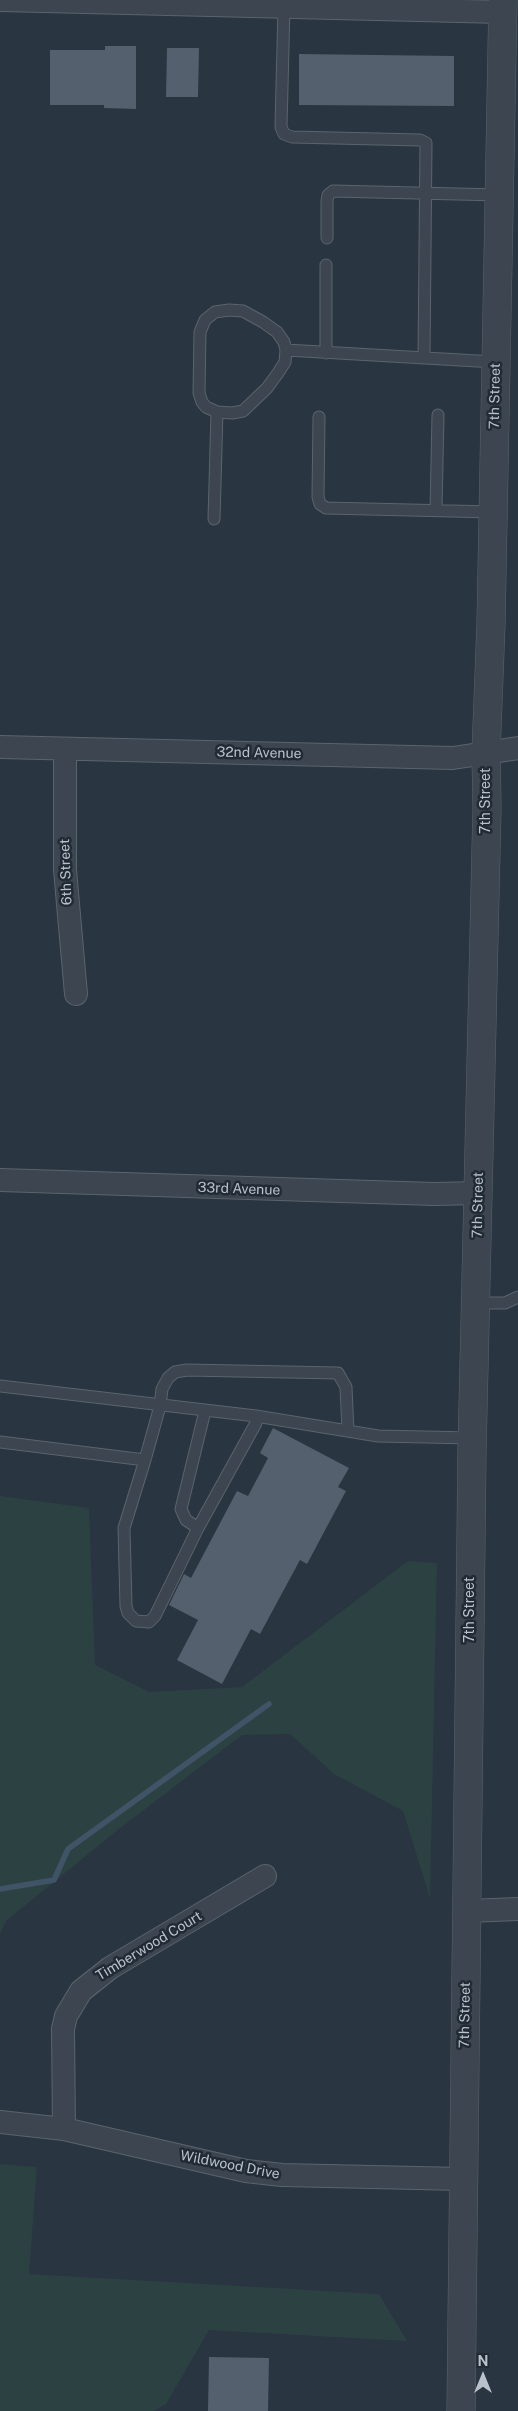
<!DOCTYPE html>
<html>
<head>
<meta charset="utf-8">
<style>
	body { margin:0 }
	#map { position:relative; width:518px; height:2411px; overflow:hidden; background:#293540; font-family:"Public Sans",sans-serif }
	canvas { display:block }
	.north { position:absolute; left:458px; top:2351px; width:50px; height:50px; -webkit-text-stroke:4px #212b35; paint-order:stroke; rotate:0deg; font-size:14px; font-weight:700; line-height:20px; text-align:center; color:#b9c1ca }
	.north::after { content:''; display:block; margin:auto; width:18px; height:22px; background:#b9c1ca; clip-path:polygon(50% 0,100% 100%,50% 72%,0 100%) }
</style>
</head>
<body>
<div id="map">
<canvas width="518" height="2411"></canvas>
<div class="north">N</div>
</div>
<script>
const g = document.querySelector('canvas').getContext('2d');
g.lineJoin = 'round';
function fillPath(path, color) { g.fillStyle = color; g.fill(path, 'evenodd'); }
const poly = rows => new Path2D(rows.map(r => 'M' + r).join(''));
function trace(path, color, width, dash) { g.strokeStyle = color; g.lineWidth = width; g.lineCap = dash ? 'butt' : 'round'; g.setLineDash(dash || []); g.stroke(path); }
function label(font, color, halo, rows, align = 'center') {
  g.font = font + ' "Public Sans",sans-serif'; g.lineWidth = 5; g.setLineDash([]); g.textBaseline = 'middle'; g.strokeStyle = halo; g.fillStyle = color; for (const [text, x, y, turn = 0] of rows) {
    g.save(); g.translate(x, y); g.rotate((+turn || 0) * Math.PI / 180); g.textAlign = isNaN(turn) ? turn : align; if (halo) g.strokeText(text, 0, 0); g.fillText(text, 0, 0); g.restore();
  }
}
const green = poly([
	[0,1496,89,1508,95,1665,149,1692,242,1687,408,1561,437,1563,430,1898,403,1811,334,1774,290,1734,242,1735,119,1829,6,1921,0,1934],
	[0,2164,37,2167,29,2274,379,2294,407,2341,209,2330,166,2404,154,2411,0,2411]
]);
const stream = poly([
	[0,1889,54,1880,68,1849,269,1704]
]);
const building = poly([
	[105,46,136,46,136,109,104,108,104,105,50,105,50,50,105,50],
	[167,48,199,48,198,97,166,97],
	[299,54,454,56,454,106,299,105],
	[273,1428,349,1468,338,1487,346,1491,307,1564,300,1560,260,1634,251,1629,222,1684,177,1660,198,1620,169,1605,184,1574,191,1578,237,1491,248,1496,268,1458,260,1453],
	[209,2357,269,2358,268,2411,208,2411]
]);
const service = poly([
	[284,7,281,127,284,134,292,137,420,140,426,143,424,358],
	[327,238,327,201,328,195,333,191,499,195],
	[286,350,285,362,278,373,267,388,243,411,232,413,217,412,206,407,202,402,199,393,200,332,205,320,215,312,229,310,243,311,263,322,277,332,284,342,286,350,495,362],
	[326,353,326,265],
	[319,417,318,497,320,504,326,508,493,512],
	[436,510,438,415],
	[214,519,217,412],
	[476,1303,505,1303,518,1297],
	[0,1386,256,1416,378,1436,472,1438],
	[256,1416,256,1423,198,1528,155,1616,149,1622,136,1621,128,1613,126,1606,124,1528,145,1460,160,1406,162,1389,168,1378,175,1372,187,1370,338,1373,346,1387,348,1431],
	[0,1442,145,1460],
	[198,1528,186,1520,181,1509,205,1411]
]);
const minor = poly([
	[2,0,502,12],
	[0,747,453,758,518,748],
	[65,749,65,870,76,994],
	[0,1180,434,1194,478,1193],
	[467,1911,518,1909],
	[0,2122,64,2129,246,2171,282,2175,462,2179],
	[64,2129,63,2029,66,2016,81,1991,110,1968,265,1876]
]);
const tertiary = poly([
	[461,2411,472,1451,487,808,486,753,491,624,503,0]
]);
const streetNames = [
	["7th Street",495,396,-89],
	["32nd Avenue",259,753,1],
	["7th Street",486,801,-90],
	["6th Street",66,872,-92],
	["33rd Avenue",239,1189,2],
	["7th Street",478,1205,-89],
	["7th Street",470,1610,-90],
	["Timberwood Court",149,1946,-31],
	["7th Street",465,2015,-89],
	["Wildwood Drive",230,2165,11]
];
fillPath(green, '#2c4242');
trace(stream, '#405467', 5.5);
fillPath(building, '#54606d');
trace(service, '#5a646d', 13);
trace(minor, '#5a646d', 24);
trace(tertiary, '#5a646d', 29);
trace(service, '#3d4650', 11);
trace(minor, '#3d4650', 22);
trace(tertiary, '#3d4650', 28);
label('14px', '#b9c1ca', '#212b35', streetNames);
</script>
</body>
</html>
